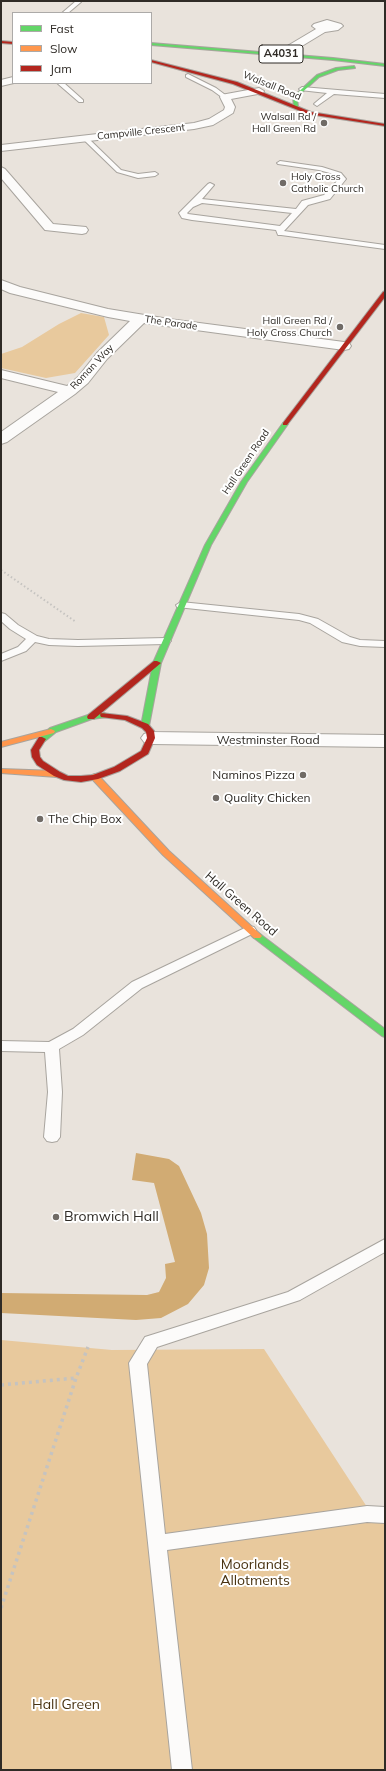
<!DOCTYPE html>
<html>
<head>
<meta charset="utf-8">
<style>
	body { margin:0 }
	#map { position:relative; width:386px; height:1771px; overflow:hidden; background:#e9e3dc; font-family:Mulish,sans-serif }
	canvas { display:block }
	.frame { position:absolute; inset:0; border:2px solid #2f2b26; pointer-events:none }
	.legend { position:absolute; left:12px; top:12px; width:140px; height:72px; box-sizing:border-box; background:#fff; border:1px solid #acaaa8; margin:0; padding:5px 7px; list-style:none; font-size:12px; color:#2f2b26 }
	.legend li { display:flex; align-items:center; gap:8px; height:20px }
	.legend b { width:20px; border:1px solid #acaaa8 }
</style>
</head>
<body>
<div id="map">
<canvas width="386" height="1771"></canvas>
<div class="frame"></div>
<ul class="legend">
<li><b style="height:5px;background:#63d668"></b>Fast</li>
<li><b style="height:5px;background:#ff974d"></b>Slow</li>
<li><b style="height:5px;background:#b3261e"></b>Jam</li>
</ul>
</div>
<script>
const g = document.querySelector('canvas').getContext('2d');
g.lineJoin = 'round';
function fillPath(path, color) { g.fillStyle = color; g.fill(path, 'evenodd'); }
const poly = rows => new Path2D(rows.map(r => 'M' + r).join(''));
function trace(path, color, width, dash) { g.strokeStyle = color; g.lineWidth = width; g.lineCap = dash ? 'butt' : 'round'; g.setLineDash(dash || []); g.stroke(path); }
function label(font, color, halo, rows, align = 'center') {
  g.font = font + ' Mulish,sans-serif'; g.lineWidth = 4; g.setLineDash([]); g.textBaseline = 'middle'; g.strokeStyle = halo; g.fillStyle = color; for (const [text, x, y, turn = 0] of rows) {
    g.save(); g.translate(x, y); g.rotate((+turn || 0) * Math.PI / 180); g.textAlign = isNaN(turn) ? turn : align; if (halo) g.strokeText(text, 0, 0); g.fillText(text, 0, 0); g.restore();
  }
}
const green = poly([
	[81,313,104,317,109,335,75,373,46,378,1,368,1,354,22,347,59,324],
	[1,1340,112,1350,264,1349,367,1507,385,1507,385,1770,1,1770]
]);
const water = poly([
	[136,1153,169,1159,179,1166,201,1213,207,1234,209,1268,204,1285,188,1304,161,1318,136,1320,1,1313,1,1293,147,1295,159,1292,166,1278,165,1264,175,1262,154,1183,132,1180]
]);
const pathFar1 = poly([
	[1,570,76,622]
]);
const path = poly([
	[1,1385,76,1378],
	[1,1608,76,1378,88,1347]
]);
const lane = poly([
	[76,1,81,2,68,13,62,13,76,1],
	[188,74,216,88,228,97,223,98,212,90,186,77,186,75,188,74],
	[57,83,64,83,83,100,83,102,79,102,57,83],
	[302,87,385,94,385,98,334,94,317,106,314,104,315,103,327,93,300,90,299,89,302,87],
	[84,138,88,138,121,170,138,174,155,172,158,174,155,176,138,178,117,172,84,140,84,138],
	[280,161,322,167,341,173,346,179,330,199,308,205,284,231,385,245,385,249,281,235,278,235,276,230,192,220,182,218,179,213,208,184,210,183,214,185,202,199,296,209,302,201,324,195,339,179,337,175,319,170,278,164,277,163,280,161],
	[202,203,292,213,280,226,188,214,187,213,193,207,202,203],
	[181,602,299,614,318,619,350,637,360,640,385,641,385,647,360,646,342,642,310,623,299,620,177,607,176,605,181,602],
	[1,613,5,614,18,625,37,636,49,639,78,640,166,638,171,641,166,644,78,646,49,645,35,642,26,651,1,661,1,654,18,647,26,639,10,629,1,621,1,613],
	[249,926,254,927,256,930,254,933,142,988,83,1035,59,1049,62,1092,60,1137,57,1141,52,1142,47,1141,44,1137,48,1092,45,1052,1,1051,1,1041,49,1042,73,1029,132,982,249,926],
	[385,1239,385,1252,300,1300,157,1347,147,1364,165,1534,367,1506,385,1507,385,1523,367,1522,167,1550,192,1770,172,1770,129,1363,145,1337,288,1292,385,1239]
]);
const street = poly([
	[327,20,341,24,343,26,338,30,325,32,292,52,289,57,281,57,280,55,284,48,316,29,312,26,314,24,327,20],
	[13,77,14,83,1,86,1,80,13,77],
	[259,88,264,91,263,93,231,99,235,107,233,113,213,125,194,129,1,151,1,145,194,123,209,119,224,110,225,107,220,97,221,95,259,88],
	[1,167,5,169,53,224,86,227,88,230,86,233,82,234,45,230,1,178,1,167],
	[1,280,20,287,108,309,169,319,344,342,349,343,351,346,349,349,344,350,144,323,107,359,88,383,75,394,7,442,1,444,1,432,58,392,1,378,1,370,67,386,78,377,97,353,130,321,108,317,10,293,1,289,1,280],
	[151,732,385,735,385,747,151,744,144,742,141,738,144,734,151,732]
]);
const fast = poly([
	[151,43,333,58,385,64,385,66,333,60,151,45,151,43],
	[354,66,355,68,338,70,319,77,297,97,298,107,294,108,293,97,317,75,336,68,354,66],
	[283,423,288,424,247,482,211,545,161,663,149,726,145,728,142,728,141,726,153,663,205,545,241,482,283,423],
	[104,713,108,715,107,717,92,719,56,732,45,741,39,741,38,739,50,728,88,715,104,713],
	[257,933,260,934,385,1029,385,1037,382,1036,254,938,252,936,257,933]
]);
const slow = poly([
	[51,729,55,731,54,733,1,747,1,742,51,729],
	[1,769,57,771,61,774,57,777,1,773,1,769],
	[95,774,98,775,169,851,260,934,262,936,260,938,254,938,163,855,92,779,91,777,92,775,95,774]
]);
const jam = poly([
	[1,41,13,42,13,44,1,43,1,41],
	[151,60,237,82,311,112,385,124,385,126,308,114,233,84,151,62,151,60],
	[385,291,385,297,287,425,283,425,283,423,383,292,385,291],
	[154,661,157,661,161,663,94,719,88,719,87,717,88,715,154,661],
	[101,713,127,716,148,724,154,731,155,738,148,754,120,771,98,779,81,782,64,780,54,776,37,765,32,757,31,750,39,737,42,737,46,739,39,750,40,757,43,761,60,772,68,776,81,776,93,775,114,767,141,751,147,738,146,732,142,728,125,720,101,717,100,715,101,713]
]);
const markers = [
	[324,123,4,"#706b66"],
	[283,183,4,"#706b66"],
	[340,327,4,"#706b66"],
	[303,775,4,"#706b66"],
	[216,798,4,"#706b66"],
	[40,819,4,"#706b66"],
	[56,1217,4,"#706b66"]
];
const farStreetnames = [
	["Walsall Road",272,86,22],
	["Campville Crescent",141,132,-6],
	["The Parade",171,323,8],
	["Roman Way",92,367,-47],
	["Hall Green Road",246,462,-56]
];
const farPoinames = [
	["Walsall Rd /",316,117],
	["Hall Green Rd",316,129],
	["Holy Cross",291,177,"left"],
	["Catholic Church",291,189,"left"],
	["Hall Green Rd /",332,321],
	["Holy Cross Church",332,333]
];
const shields = [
	[281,54,44]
];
const shieldNames = [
	["A4031",281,54]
];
const streetNames = [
	["Westminster Road",268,740],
	["Hall Green Road",241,904,41]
];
const poiNames = [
	["Naminos Pizza",295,775,"right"],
	["Quality Chicken",224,798],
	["The Chip Box",48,819]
];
const nearPoinames = [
	["Bromwich Hall",64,1217]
];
const nearParknames = [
	["Moorlands",255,1565],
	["Allotments",255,1581],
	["Hall Green",66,1705]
];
fillPath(green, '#e8c99d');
fillPath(water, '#d1ab73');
trace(lane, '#a8a49e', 2);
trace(street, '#a8a49e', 2);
trace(fast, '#a8a49e', 2);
trace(slow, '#a8a49e', 2);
trace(jam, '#a8a49e', 2);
trace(pathFar1, '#c5c3c0', 2, [1.5, 2.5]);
trace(path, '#c5c3c0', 3.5, [3, 4]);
fillPath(lane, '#fcfbfa');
fillPath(street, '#fcfbfa');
fillPath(fast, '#63d668');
fillPath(slow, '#ff974d');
fillPath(jam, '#b3261e');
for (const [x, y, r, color] of markers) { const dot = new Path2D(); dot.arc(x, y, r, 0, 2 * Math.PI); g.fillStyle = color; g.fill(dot); trace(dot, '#fff', 1.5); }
label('10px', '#2f2b26', '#fff', farStreetnames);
label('10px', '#2f2b26', '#fff', farPoinames, 'right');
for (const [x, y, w] of shields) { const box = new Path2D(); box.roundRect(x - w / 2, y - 9, w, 18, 3); g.fillStyle = '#fff'; g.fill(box); trace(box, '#2f2b26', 1); }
label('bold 11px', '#2f2b26', null, shieldNames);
label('12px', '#2f2b26', '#fff', streetNames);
label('12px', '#2f2b26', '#fff', poiNames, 'left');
label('14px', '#2f2b26', '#fff', nearPoinames, 'left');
label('14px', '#493312', '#fff', nearParknames);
</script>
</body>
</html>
